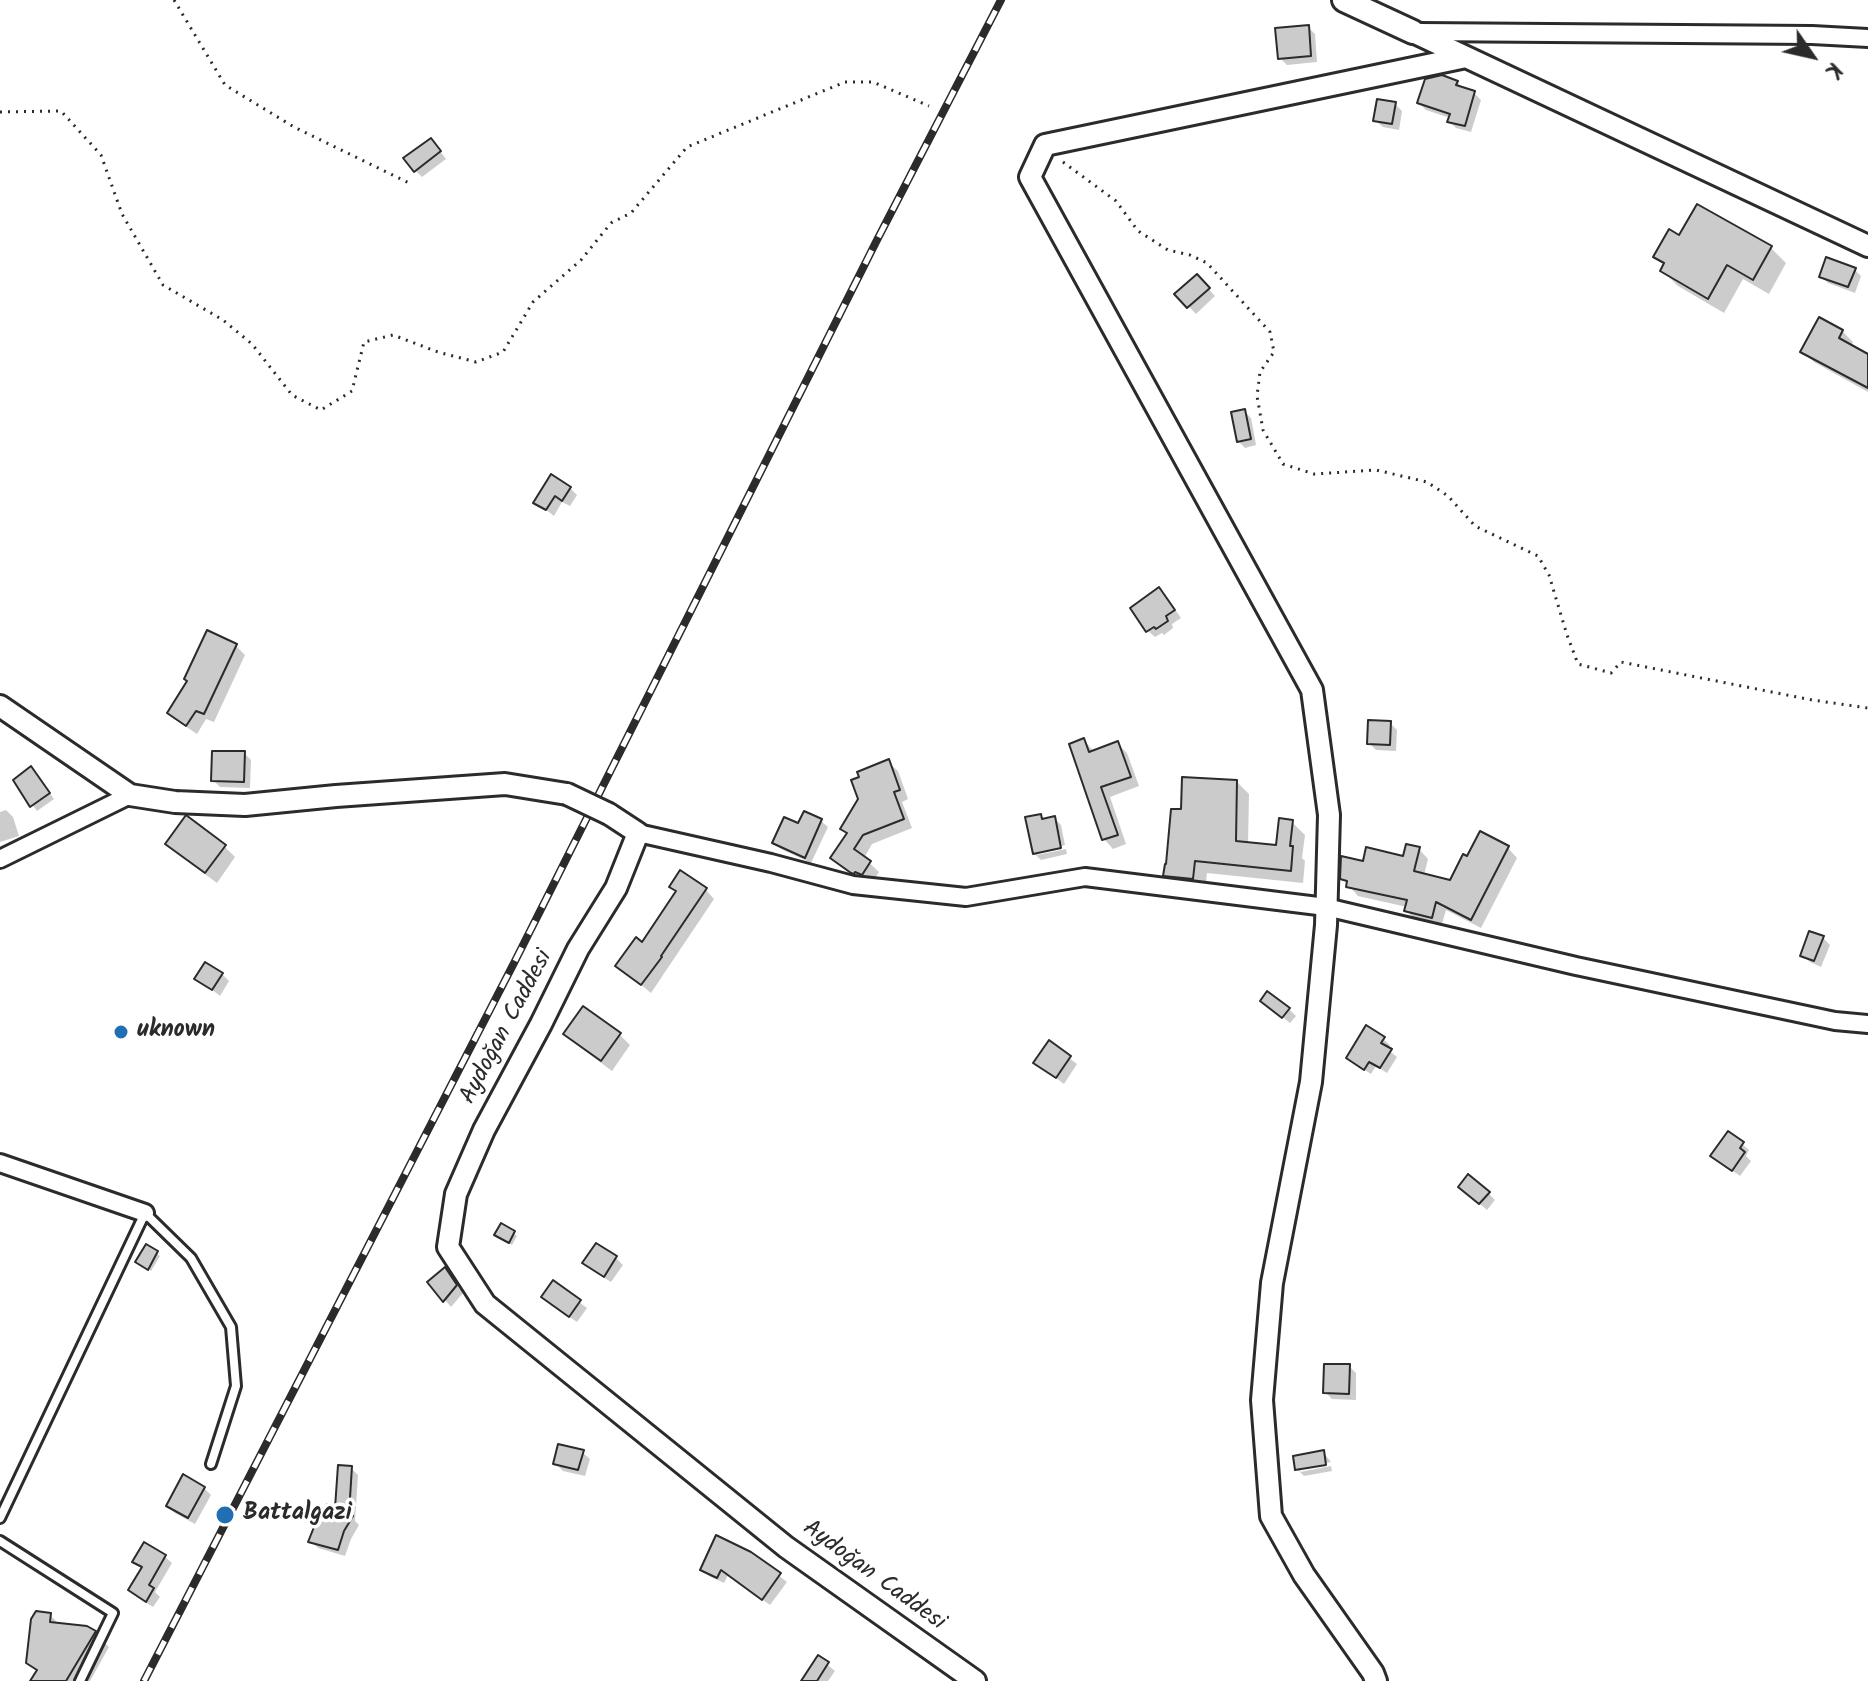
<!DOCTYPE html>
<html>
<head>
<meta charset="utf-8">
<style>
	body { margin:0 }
	#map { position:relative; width:1868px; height:1681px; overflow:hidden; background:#fff; font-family:Kalam,sans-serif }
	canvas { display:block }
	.north { position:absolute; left:1772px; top:16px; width:80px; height:80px; -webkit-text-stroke:6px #fff; paint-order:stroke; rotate:124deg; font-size:22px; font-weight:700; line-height:32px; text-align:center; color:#2b2b2b }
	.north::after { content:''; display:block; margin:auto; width:28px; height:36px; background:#2b2b2b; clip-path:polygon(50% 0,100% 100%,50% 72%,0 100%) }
</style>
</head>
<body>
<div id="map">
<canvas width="1868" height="1681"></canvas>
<div class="north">K</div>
</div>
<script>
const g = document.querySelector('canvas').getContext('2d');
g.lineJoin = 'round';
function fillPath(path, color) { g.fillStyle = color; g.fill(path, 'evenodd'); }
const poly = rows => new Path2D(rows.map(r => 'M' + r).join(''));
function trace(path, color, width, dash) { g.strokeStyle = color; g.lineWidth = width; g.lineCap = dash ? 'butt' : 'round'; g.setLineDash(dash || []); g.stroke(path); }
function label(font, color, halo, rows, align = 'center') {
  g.font = font + ' Kalam,sans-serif'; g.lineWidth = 7; g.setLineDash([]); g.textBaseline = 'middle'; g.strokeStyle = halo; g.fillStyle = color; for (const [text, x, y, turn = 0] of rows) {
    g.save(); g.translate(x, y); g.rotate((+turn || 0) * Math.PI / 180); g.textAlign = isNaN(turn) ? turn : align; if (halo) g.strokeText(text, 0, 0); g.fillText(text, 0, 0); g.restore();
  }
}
const shadow = poly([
	[1308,27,1315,34,1317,62,1287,65,1280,58],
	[1457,82,1464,90,1474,93,1481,100,1471,132,1456,128,1449,121,1450,118,1426,110,1419,103],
	[1395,104,1402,111,1399,130,1383,127,1375,120],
	[437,147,446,159,422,177,415,170],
	[1698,206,1771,248,1786,263,1769,294,1743,279,1724,313,1678,286,1663,271,1665,266,1656,257,1680,238],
	[1854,269,1861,276,1855,293,1828,283,1821,276],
	[1197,276,1215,296,1196,314,1177,294],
	[1842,331,1853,342,1851,347,1868,356,1868,392,1814,362,1803,351],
	[1244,411,1251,418,1256,445,1245,448,1238,441],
	[570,488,577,495,570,506,562,502,554,516,536,502],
	[1166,597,1181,618,1172,624,1173,628,1164,635,1162,633,1155,637,1148,631],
	[236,646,245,655,214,722,206,719,197,734,179,722,169,713],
	[1390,723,1397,730,1396,751,1376,750,1369,743],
	[1084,740,1094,752,1118,744,1127,753,1139,786,1110,797,1126,844,1113,849,1104,839],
	[244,753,251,760,250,788,220,787,213,780],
	[888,762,898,771,908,799,902,802,912,828,872,844,864,858,879,872,872,883,863,882,842,867,832,858,848,835,842,829],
	[36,774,54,799,37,811,15,781],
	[1237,782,1249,794,1248,844,1277,847,1292,822,1305,835,1302,858,1305,861,1303,883,1207,873,1205,891,1178,888,1166,875,1183,812],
	[6,810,13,817,19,836,0,842,0,812],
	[805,814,821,821,828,827,811,863,781,849,775,843,799,826],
	[1040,816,1044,821,1054,818,1061,825,1065,845,1037,851,1037,855,1066,849,1067,854,1041,860,1034,853],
	[168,844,224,846,235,857,217,883,179,855],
	[1508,848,1517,858,1481,928,1446,910,1441,927,1416,920,1406,911,1407,907,1358,896,1342,878,1365,864,1405,858,1419,849,1428,859,1424,875,1451,882],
	[705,889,714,899,651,993,618,966],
	[1823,938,1830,945,1821,967,1810,962,1803,955],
	[206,964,222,974,229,981,220,996,197,978],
	[1262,1001,1289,1009,1296,1016,1290,1023],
	[566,1034,619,1034,630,1045,612,1071,577,1045],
	[1383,1039,1390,1045,1387,1049,1397,1057,1387,1073,1376,1066,1371,1074,1355,1064],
	[1049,1043,1077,1064,1064,1084,1035,1062],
	[1742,1144,1749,1150,1746,1156,1751,1161,1740,1176,1720,1162],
	[1488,1193,1495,1200,1487,1210,1468,1194],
	[502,1226,517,1236,512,1245,497,1235],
	[146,1246,160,1256,151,1271,140,1264],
	[616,1258,623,1265,611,1282,592,1270,585,1263],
	[445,1269,463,1293,451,1307,430,1282],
	[553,1283,587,1308,577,1322,550,1304],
	[1349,1366,1356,1373,1356,1400,1332,1399,1325,1392],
	[582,1452,590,1459,585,1476,563,1471,556,1464],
	[1323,1452,1331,1462,1300,1468,1300,1472,1331,1466,1332,1471,1304,1476,1297,1469,1295,1457],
	[351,1468,358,1475,355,1521,359,1525,351,1539,345,1556,318,1548,311,1541,337,1511],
	[204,1488,211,1495,195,1524,175,1513,168,1506],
	[750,1553,787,1582,770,1605,728,1575,724,1583,709,1576,702,1569],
	[165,1557,172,1563,155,1592,160,1597,153,1607,137,1597,130,1590,143,1569,135,1561],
	[50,1615,60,1625,94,1632,109,1647,90,1681,33,1681,38,1672,28,1663],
	[818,1657,835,1671,828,1681,806,1681]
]);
const building = poly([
	[1309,25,1311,56,1278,59,1275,28,1309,25],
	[1442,75,1458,81,1456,85,1475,91,1465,126,1447,122,1450,114,1417,103,1425,79,1442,75],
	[1377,99,1396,102,1392,124,1373,121,1377,99],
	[431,138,441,151,414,172,403,158,431,138],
	[1697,204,1772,246,1753,280,1727,265,1708,299,1660,271,1664,263,1653,257,1669,229,1679,235,1697,204],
	[1826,257,1856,268,1848,287,1819,277,1826,257],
	[1197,274,1210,288,1187,308,1174,294,1197,274],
	[1819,317,1843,330,1839,338,1868,354,1868,388,1800,352,1819,317],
	[1245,409,1251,439,1237,442,1231,412,1245,409],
	[551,474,571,487,562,501,555,496,546,510,533,503,551,474],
	[1159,587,1175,610,1166,616,1168,621,1156,629,1154,627,1146,632,1130,608,1159,587],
	[207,630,237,644,204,714,196,711,186,726,167,713,187,681,184,679,207,630],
	[1368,720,1391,721,1390,745,1367,744,1368,720],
	[1084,738,1089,752,1118,741,1131,777,1101,787,1118,835,1102,840,1069,744,1084,738],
	[212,751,245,751,244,782,211,781,212,751],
	[889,759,900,790,894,792,904,819,863,835,854,849,871,861,862,875,855,872,854,874,851,873,830,858,847,833,840,829,858,799,851,780,859,777,857,772,889,759],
	[31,766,50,793,30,807,13,780,31,766],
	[1182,777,1237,780,1236,841,1276,845,1279,818,1293,820,1290,846,1293,846,1291,871,1195,861,1193,879,1163,876,1165,864,1166,864,1171,809,1181,809,1182,777],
	[804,811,822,819,805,858,772,843,784,817,798,823,804,811],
	[1041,814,1042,819,1055,816,1061,848,1033,854,1025,817,1041,814],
	[186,815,226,845,205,873,165,844,186,815],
	[1480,831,1509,846,1471,920,1436,902,1432,918,1404,911,1407,900,1346,887,1347,881,1340,879,1341,856,1363,861,1366,847,1403,856,1406,844,1420,847,1414,871,1450,880,1463,854,1467,856,1480,831],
	[680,870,707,888,661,956,662,957,641,985,615,966,636,937,642,942,676,891,669,887,680,870],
	[1809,931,1824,936,1814,961,1800,956,1809,931],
	[205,962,223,973,212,990,194,979,205,962],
	[1267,991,1290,1008,1282,1018,1260,1001,1267,991],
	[583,1006,621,1033,601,1061,563,1034,583,1006],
	[1366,1025,1385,1037,1381,1043,1392,1049,1380,1068,1369,1062,1364,1070,1346,1058,1366,1025],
	[1049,1040,1071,1056,1056,1078,1033,1063,1049,1040],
	[1728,1131,1744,1142,1740,1148,1745,1152,1732,1171,1710,1156,1728,1131],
	[1468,1174,1490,1192,1479,1204,1458,1187,1468,1174],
	[501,1223,515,1231,509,1243,494,1235,501,1223],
	[596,1243,617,1256,604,1277,582,1263,596,1243],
	[146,1244,158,1251,148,1270,135,1262,146,1244],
	[445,1267,457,1285,443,1302,427,1282,445,1267],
	[553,1280,581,1300,569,1317,541,1297,553,1280],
	[1324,1364,1350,1364,1349,1394,1323,1393,1324,1364],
	[558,1444,584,1450,578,1470,553,1464,558,1444],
	[1324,1450,1326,1465,1295,1470,1293,1456,1324,1450],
	[338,1465,352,1466,349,1514,353,1516,344,1531,338,1550,308,1542,316,1522,327,1504,335,1508,338,1465],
	[183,1474,205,1487,188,1518,166,1506,183,1474],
	[716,1535,751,1552,781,1573,762,1600,721,1570,717,1578,700,1570,716,1535],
	[144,1542,166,1555,149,1585,154,1588,146,1602,128,1590,142,1567,132,1562,144,1542],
	[36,1611,51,1613,50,1622,87,1626,96,1631,66,1681,30,1681,37,1670,26,1663,31,1619,36,1611],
	[818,1655,829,1662,817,1681,801,1681,818,1655]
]);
const path = poly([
	[174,0,225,85,294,127,409,183],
	[0,112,61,111,101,155,122,214,163,285,223,320,252,344,292,395,321,410,352,391,364,342,393,335,438,352,476,362,503,352,533,302,581,260,611,223,631,213,687,147,845,82,873,82,929,106],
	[1063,162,1116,201,1138,231,1168,250,1190,255,1207,263,1270,332,1274,352,1260,372,1257,396,1263,430,1283,464,1314,474,1376,470,1427,482,1448,496,1475,526,1538,556,1549,575,1567,635,1578,664,1611,673,1621,662,1812,700,1868,708]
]);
const service = poly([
	[0,1518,145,1213,191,1258,231,1327,236,1386,211,1464],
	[0,1541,113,1613,80,1681]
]);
const minor = poly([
	[1419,32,1812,35,1868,38],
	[638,833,771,863,853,885,966,897,1085,877,1326,907,1576,966,1835,1021,1868,1024],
	[0,859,130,795],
	[0,1163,145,1213]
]);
const tertiary = poly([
	[1413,32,1868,246],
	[0,706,130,795,175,802,245,805,336,796,505,784,567,794],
	[609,814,638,833,616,888,578,949,541,1024,484,1130,456,1194,448,1247,485,1304,786,1547,975,1681],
	[1376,1681,1373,1673,1304,1575,1271,1516,1262,1400,1272,1283,1311,1082,1326,925,1329,815,1312,690,1030,177,1045,145,1466,57]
]);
const secondary = poly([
	[1344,0,1413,32]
]);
const rail = poly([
	[144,1681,514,963,877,240,1001,0]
]);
const tertiaryBridge = poly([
	[567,794,609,814]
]);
const markers = [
	[121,1032,8,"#1f6fb2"],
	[225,1515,10,"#1f6fb2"]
];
const streetNames = [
	["Aydoğan Caddesi",508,1028,-62],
	["Aydoğan Caddesi",873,1577,36]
];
const poiNames = [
	["uknown",137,1032],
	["Battalgazi",243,1515]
];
fillPath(shadow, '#0003');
fillPath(building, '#cbcbcb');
trace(building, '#2b2b2b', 2);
trace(service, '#2b2b2b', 14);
trace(minor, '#2b2b2b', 22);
trace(tertiary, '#2b2b2b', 26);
trace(secondary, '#2b2b2b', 28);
trace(path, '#2b2b2b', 3, [2, 6]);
trace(service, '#fff', 8);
trace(minor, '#fff', 16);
trace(tertiary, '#fff', 20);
trace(secondary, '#fff', 22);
trace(rail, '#2b2b2b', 8);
trace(rail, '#fff', 5, [15]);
trace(tertiaryBridge, '#2b2b2b', 26, []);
trace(tertiaryBridge, '#fff', 20);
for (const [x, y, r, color] of markers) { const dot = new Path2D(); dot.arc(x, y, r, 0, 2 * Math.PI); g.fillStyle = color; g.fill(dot); trace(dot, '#fff', 3); }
label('24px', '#2b2b2b', '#fff', streetNames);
label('bold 24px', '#2b2b2b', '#fff', poiNames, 'left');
</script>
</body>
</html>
